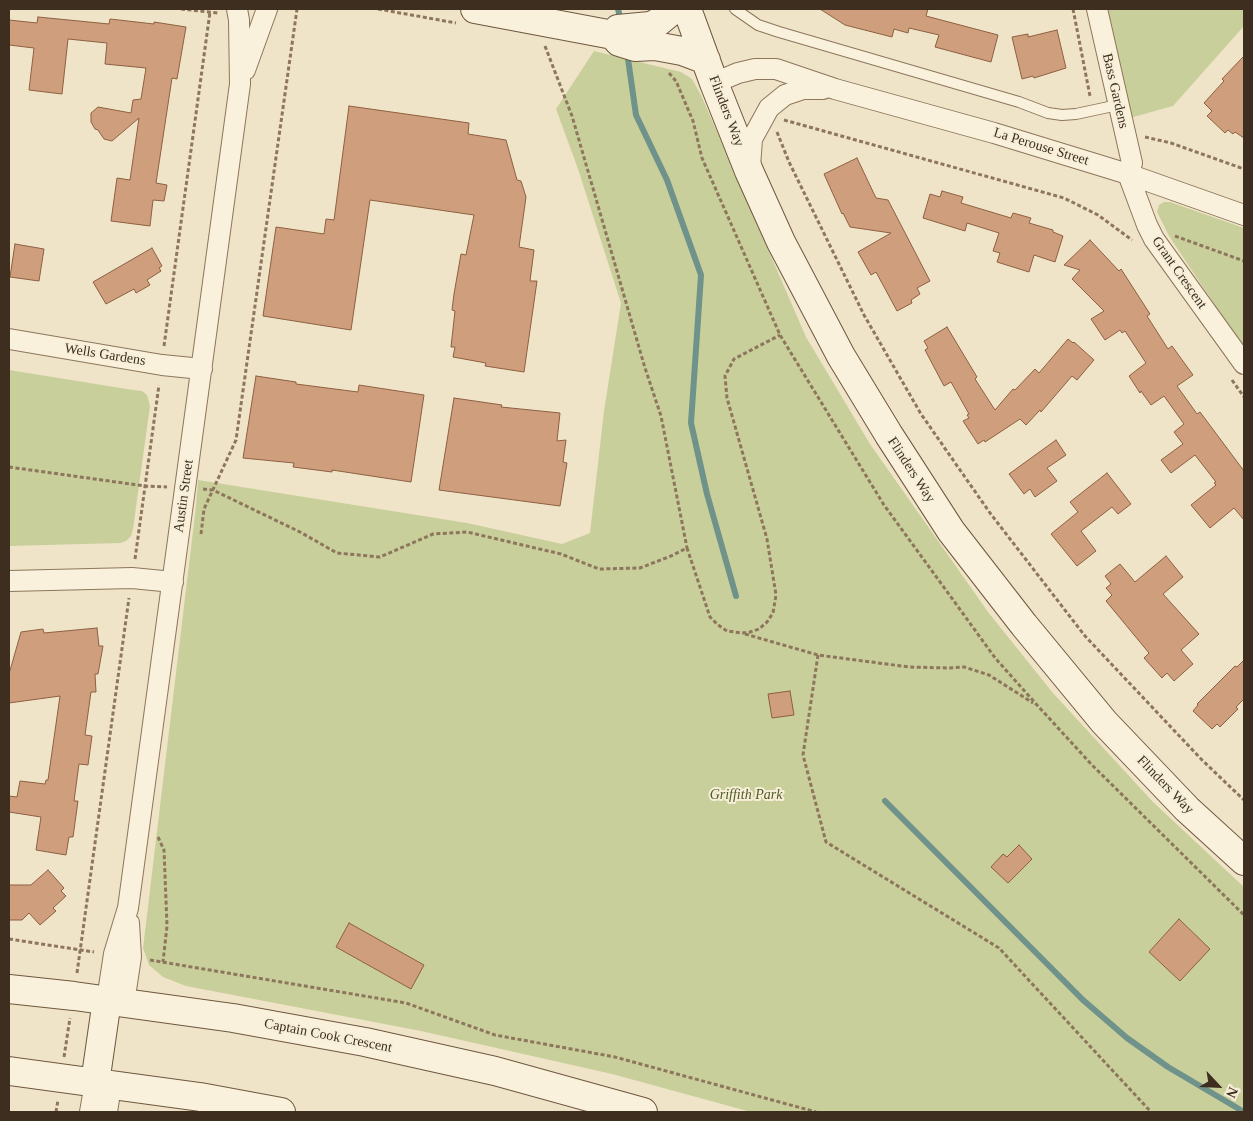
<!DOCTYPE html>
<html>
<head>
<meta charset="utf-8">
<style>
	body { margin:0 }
	#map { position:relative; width:1253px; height:1121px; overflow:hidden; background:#f0e4c8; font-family:Georgia,serif }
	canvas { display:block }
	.frame { position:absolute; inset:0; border:10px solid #3d2e20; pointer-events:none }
	.north { position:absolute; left:1193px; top:1061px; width:50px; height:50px; -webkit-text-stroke:4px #f7eed8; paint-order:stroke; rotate:115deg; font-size:14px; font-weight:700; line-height:20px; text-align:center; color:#3d2e20 }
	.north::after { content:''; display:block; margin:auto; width:18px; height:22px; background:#3d2e20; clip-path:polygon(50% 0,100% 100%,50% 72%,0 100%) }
</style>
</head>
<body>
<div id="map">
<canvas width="1253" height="1121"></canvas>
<div class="frame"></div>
<div class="north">N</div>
</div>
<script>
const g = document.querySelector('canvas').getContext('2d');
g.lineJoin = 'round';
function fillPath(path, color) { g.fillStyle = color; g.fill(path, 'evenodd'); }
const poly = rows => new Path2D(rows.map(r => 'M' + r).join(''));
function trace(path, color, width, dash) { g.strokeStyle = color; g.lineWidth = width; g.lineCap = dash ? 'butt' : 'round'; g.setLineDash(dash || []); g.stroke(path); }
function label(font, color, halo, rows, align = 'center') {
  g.font = font + ' Georgia,serif'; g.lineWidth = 4; g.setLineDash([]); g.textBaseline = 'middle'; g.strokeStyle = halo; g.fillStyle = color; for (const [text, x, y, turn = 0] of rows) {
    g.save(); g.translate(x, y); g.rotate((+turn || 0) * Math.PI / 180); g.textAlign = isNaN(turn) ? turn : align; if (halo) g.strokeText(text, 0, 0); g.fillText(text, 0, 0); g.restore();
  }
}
const green = poly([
	[1105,9,1244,9,1244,26,1173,106,1130,118],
	[594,51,681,72,692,79,701,95,806,337,870,444,988,612,1053,693,1153,802,1244,887,1244,1112,751,1112,612,1074,421,1031,186,986,163,977,149,965,143,948,196,506,198,480,467,523,562,544,590,533,604,411,621,303,578,169,556,109],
	[1164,202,1170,202,1244,228,1244,349,1169,236,1157,212,1159,205],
	[9,370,133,390,142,391,147,395,150,406,133,529,131,536,126,541,121,543,9,546]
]);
const stream = poly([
	[618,9,621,22],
	[627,52,636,115,667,180,701,275,691,423,707,494,736,596],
	[885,801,1083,1000,1127,1038,1168,1067,1244,1112]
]);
const building = poly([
	[820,9,928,9,926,16,998,35,991,62,935,47,939,35,909,28,908,33,894,29,892,37,845,25,820,9],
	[38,17,109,24,110,19,154,24,154,22,186,27,177,79,172,78,156,183,167,185,164,201,153,200,150,226,111,221,117,178,130,180,139,118,112,141,104,139,98,130,95,129,91,122,91,113,98,107,131,113,133,100,141,99,146,68,105,64,107,43,68,39,62,94,29,90,34,48,9,45,9,20,37,23,38,17],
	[1057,30,1066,68,1034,78,1033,76,1022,79,1012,37,1028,34,1028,37,1057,30],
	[1244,56,1244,138,1235,132,1233,134,1228,130,1225,133,1207,116,1212,111,1204,103,1224,81,1222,79,1244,56],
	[349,106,469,123,468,134,506,140,517,180,521,181,526,197,519,247,534,250,530,281,537,281,524,372,485,366,486,363,453,357,455,347,451,347,455,311,452,310,454,294,461,254,466,255,474,215,370,200,351,330,263,316,276,227,324,234,326,219,334,220,349,106],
	[857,158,876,198,888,200,930,281,917,288,920,294,911,300,912,303,897,311,876,272,871,275,858,252,891,233,850,227,843,213,842,214,824,174,857,158],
	[942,191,963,197,961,203,1011,218,1013,213,1031,218,1029,223,1053,230,1053,232,1063,236,1055,262,1034,255,1029,272,997,262,1000,253,993,251,999,233,967,223,965,231,923,218,930,194,940,197,942,191],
	[1090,240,1119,271,1121,269,1150,314,1147,316,1168,349,1172,346,1193,375,1177,386,1197,414,1200,412,1244,471,1244,520,1234,508,1210,528,1191,505,1216,485,1214,483,1216,482,1195,455,1171,473,1161,460,1183,444,1174,432,1184,424,1164,396,1151,405,1141,391,1140,393,1129,376,1146,363,1125,331,1122,333,1120,330,1105,340,1091,319,1104,311,1072,279,1080,270,1064,265,1090,240],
	[15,244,44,249,39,281,10,277,15,244],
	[152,248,162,266,159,268,161,271,147,280,150,285,136,293,134,289,106,304,93,282,152,248],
	[947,327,977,377,975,379,995,410,1013,389,1015,390,1035,369,1039,373,1068,339,1073,343,1074,342,1094,360,1077,380,1072,376,1041,412,1040,410,1026,425,1020,419,985,442,984,440,978,444,963,421,969,418,967,415,969,414,951,382,944,386,925,350,928,348,924,341,947,327],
	[256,376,296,382,296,384,358,392,359,385,424,395,411,482,332,470,332,472,293,467,294,463,243,458,256,376],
	[454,398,502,405,501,407,560,413,557,441,566,440,563,462,567,463,560,506,439,490,454,398],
	[1056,440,1066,455,1047,468,1057,481,1035,497,1030,489,1024,494,1009,474,1056,440],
	[1107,473,1131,504,1118,514,1112,507,1081,531,1096,551,1077,566,1051,534,1078,512,1070,502,1107,473],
	[1166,556,1183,577,1163,594,1199,634,1181,650,1193,664,1174,681,1167,673,1162,678,1144,658,1149,653,1106,601,1112,595,1106,588,1111,584,1105,576,1120,564,1135,582,1166,556],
	[97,628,99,646,103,646,98,674,95,674,96,692,91,692,85,735,92,736,88,765,79,764,74,801,78,801,73,837,69,837,66,855,36,850,41,817,9,812,9,796,17,797,20,781,45,784,46,780,48,780,60,696,9,703,9,674,21,632,43,629,44,633,97,628],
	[1244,660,1244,699,1236,707,1238,709,1220,727,1217,724,1212,729,1193,711,1198,705,1197,704,1235,666,1237,667,1244,660],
	[790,691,794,715,772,718,768,694,790,691],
	[1019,845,1032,859,1008,883,991,867,1003,854,1007,857,1019,845],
	[48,870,64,888,61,891,66,896,53,908,56,911,40,925,29,913,22,920,9,920,9,885,31,885,48,870],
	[1179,919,1210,949,1180,981,1149,952,1179,919],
	[349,923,424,965,411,989,336,947,349,923]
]);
const path = poly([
	[181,9,218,13],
	[378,9,456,23],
	[1073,9,1090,96],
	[545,46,572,116,645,368,661,416,687,548],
	[669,73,676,81,693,121,702,158,780,335,884,505,996,659,1037,705,1092,765,1244,915],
	[784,120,1064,198,1098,215,1132,240],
	[777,132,789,162,864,315,921,414,990,513,1085,636,1202,760,1244,800],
	[1145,137,1171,143,1244,169],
	[1175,236,1244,261],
	[164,346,210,12],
	[1232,380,1244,397],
	[9,467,145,486,167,487],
	[203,489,213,490,300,532,337,553,380,557,433,534,467,532,561,554,599,569,640,568,671,556,687,548,710,617,718,625,727,631,742,633,750,632,759,629,767,622,773,613,776,595,767,539,727,398,725,376,734,359,780,335],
	[201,534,204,509,236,440,297,9],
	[135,559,159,385],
	[745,634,818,655,909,667,948,668,964,667,989,675,1033,703],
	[818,655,803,755,826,842,999,948,1151,1112],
	[158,837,164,850,167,926,163,962],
	[9,939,94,952],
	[150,960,406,1003,495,1035,615,1057,816,1112],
	[77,973,129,598],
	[64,1057,70,1018],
	[56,1112,58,1100]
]);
const lane = poly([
	[735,9,758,25,779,32,1019,102,1048,113,1062,115,1076,114,1118,105]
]);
const street = poly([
	[1097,9,1132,163,1128,174,1147,225,1154,239,1244,364],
	[245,70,267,9],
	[714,83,738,73,755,69,776,69,835,89,994,133,1128,174,1244,215],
	[750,167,752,139,769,108,785,95,803,89,823,89],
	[9,339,162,365,202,369],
	[9,581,132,578,173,582],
	[107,1000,114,954,128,908,240,84,239,20,237,9],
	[124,1003,131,957,129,923],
	[90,1112,95,1083],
	[107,1112,111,1086]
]);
const secondary = poly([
	[475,9,613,35,619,42,635,47,655,46,682,51,706,60],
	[687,9,714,83,749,171,781,242,841,356,889,435,951,531,1024,625,1104,722,1187,809,1244,861],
	[613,35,618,29,650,26,657,23,674,9],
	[9,989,74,996,233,1018,365,1042,495,1071,643,1112],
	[9,1071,200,1097,281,1112],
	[95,1083,107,1000]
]);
const streetNames = [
	["Bass Gardens",1115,91,77],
	["Flinders Way",726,111,69],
	["La Perouse Street",1041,147,17],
	["Grant Crescent",1179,273,55],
	["Wells Gardens",105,355,9],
	["Flinders Way",911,470,57],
	["Austin Street",184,496,-82],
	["Flinders Way",1165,785,46],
	["Captain Cook Crescent",328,1036,11]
];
const parkNames = [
	["Griffith Park",746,795]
];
fillPath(green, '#c9cf9b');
trace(stream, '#6f938a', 6);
fillPath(building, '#cf9f7d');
trace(building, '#8d5f41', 1);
trace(lane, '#8d765c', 12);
trace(street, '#8d765c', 22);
trace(secondary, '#6f573f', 30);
trace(path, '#8d765c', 3, [4, 2.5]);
trace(lane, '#faf1dc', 10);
trace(street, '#faf1dc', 20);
trace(secondary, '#faf1dc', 28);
label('14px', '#3d2e20', '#f7eed8', streetNames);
label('italic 14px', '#4d5a26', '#f7eed8', parkNames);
</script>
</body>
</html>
